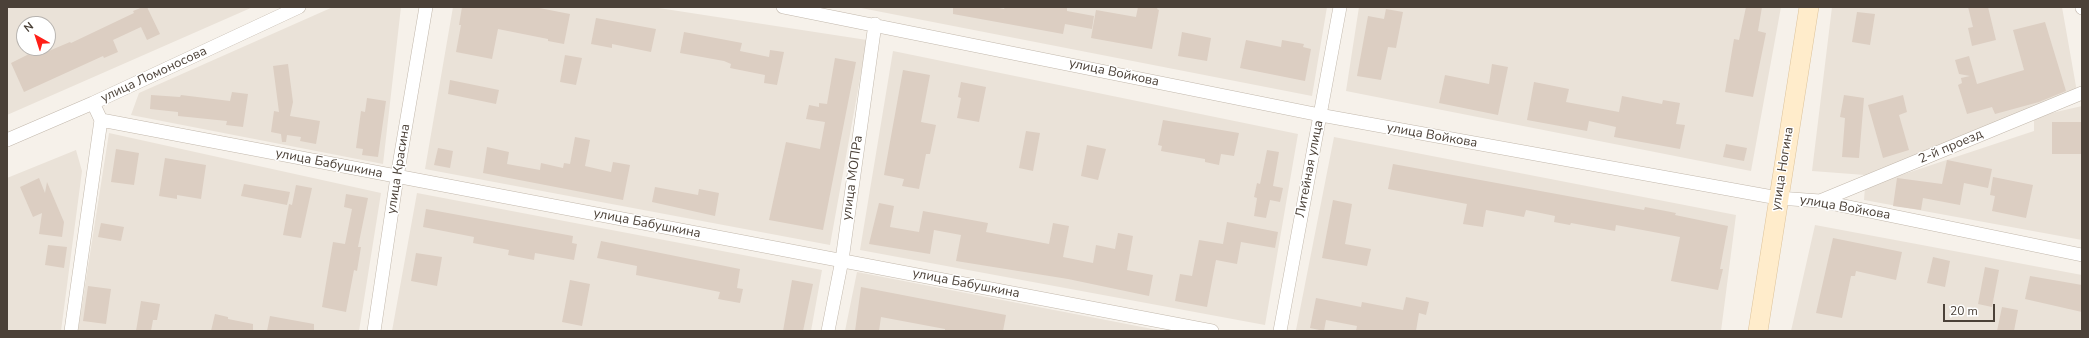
<!DOCTYPE html>
<html>
<head>
<meta charset="utf-8">
<style>
	body { margin:0 }
	#map { position:relative; width:2089px; height:338px; overflow:hidden; background:#f6f1ea; font-family:"Nunito Sans",sans-serif }
	canvas { display:block }
	.frame { position:absolute; inset:0; border:8px solid #4b4138; pointer-events:none }
	.north { position:absolute; left:16px; top:16px; width:40px; height:40px; box-sizing:border-box; background:#fff; border:1px solid #b7b3af; border-radius:50%; rotate:321deg; font-size:11px; font-weight:700; line-height:16px; text-align:center; color:#4b4138 }
	.north::after { content:''; display:block; margin:auto; width:14px; height:18px; background:#ff1f18; clip-path:polygon(50% 0,100% 100%,50% 72%,0 100%) }
	.scale { position:absolute; left:1943px; top:304px; width:52px; height:18px; box-sizing:border-box; border:2px solid #4b4138; border-top:0; padding-left:5px; font-size:12px; line-height:14px; white-space:nowrap; color:#4b4138; -webkit-text-stroke:3px #fff; paint-order:stroke }
</style>
</head>
<body>
<div id="map">
<canvas width="2089" height="338"></canvas>
<div class="frame"></div>
<div class="north">N</div>
<div class="scale">20 m</div>
</div>
<script>
const g = document.querySelector('canvas').getContext('2d');
g.lineJoin = 'round';
function fillPath(path, color) { g.fillStyle = color; g.fill(path, 'evenodd'); }
const poly = rows => new Path2D(rows.map(r => 'M' + r).join(''));
function trace(path, color, width, dash) { g.strokeStyle = color; g.lineWidth = width; g.lineCap = dash ? 'butt' : 'round'; g.setLineDash(dash || []); g.stroke(path); }
function label(font, color, halo, rows, align = 'center') {
  g.font = font + ' "Nunito Sans",sans-serif'; g.lineWidth = 3; g.setLineDash([]); g.textBaseline = 'middle'; g.strokeStyle = halo; g.fillStyle = color; for (const [text, x, y, turn = 0] of rows) {
    g.save(); g.translate(x, y); g.rotate((+turn || 0) * Math.PI / 180); g.textAlign = isNaN(turn) ? turn : align; if (halo) g.strokeText(text, 0, 0); g.fillText(text, 0, 0); g.restore();
  }
}
const residential = poly([
	[7,7,253,7,7,115],
	[24,24,48,24,48,48,24,48],
	[333,7,401,7,383,164,131,115,139,93],
	[453,7,652,7,867,40,830,245,425,169],
	[856,7,1327,7,1312,96],
	[1359,7,1781,7,1751,171,1346,91],
	[1832,7,2062,7,2077,92,1865,175,1812,171],
	[893,51,1298,134,1265,325,860,250],
	[2082,106,2082,240,1864,200,1865,187,2034,131,2034,117],
	[109,133,381,193,359,331,78,330],
	[1334,137,1736,215,1721,331,1296,330],
	[76,150,82,171,61,331,7,331,7,178],
	[417,193,822,270,811,331,392,331],
	[1815,225,2082,275,2082,331,1791,331],
	[857,272,1163,331,845,331]
]);
const building = poly([
	[143,7,147,7,160,34,147,40,141,27,113,40,118,52,104,58,103,56,24,92,11,63,41,48,44,53,70,42,71,43,134,13,133,11],
	[462,7,534,7,570,14,564,44,548,41,548,39,498,29,492,59,456,52,461,25,459,25],
	[953,7,994,7,1004,9,1005,7,1067,7,1067,11,1094,16,1092,29,1065,24,1063,34,953,14],
	[1138,7,1158,7,1157,9,1159,10,1152,49,1091,38,1096,10,1136,17],
	[1746,7,1762,7,1758,31,1766,33,1753,97,1725,92,1734,39,1739,40],
	[1968,7,1988,7,1996,40,1972,46,1968,28,1973,27],
	[1386,9,1403,12,1396,48,1388,47,1381,80,1357,76,1368,16,1384,19],
	[1857,12,1875,14,1870,45,1852,42],
	[596,18,656,29,651,52,612,44,612,48,591,44],
	[2045,22,2066,91,2039,102,1995,114,1992,107,1967,114,1958,85,1962,83,1961,78,1970,76,1959,74,1955,60,1969,56,1977,84,2024,70,2013,30],
	[684,32,742,43,740,51,769,57,770,50,784,52,777,85,764,83,765,75,730,68,731,64,724,61,680,53],
	[1182,32,1211,38,1207,61,1178,56],
	[1246,40,1281,47,1282,40,1304,44,1303,47,1311,49,1305,81,1240,68],
	[565,55,582,58,576,85,560,82],
	[835,58,856,62,823,230,769,220,786,142,820,149,825,122,806,119,809,105,819,107,819,103,827,104],
	[288,64,293,102,290,116,320,121,316,144,300,141,301,137,287,135,286,142,282,142,281,134,271,132,274,111,279,112,273,66],
	[1492,64,1508,67,1498,115,1439,103,1445,75,1489,84],
	[903,70,930,75,921,122,936,125,930,154,926,154,919,189,902,186,904,179,884,175],
	[450,80,499,90,496,104,448,94],
	[961,82,986,87,979,122,957,118,961,98,958,97],
	[1534,82,1569,89,1566,102,1619,112,1622,96,1662,104,1663,100,1680,103,1676,124,1685,125,1680,149,1614,137,1616,127,1589,121,1587,131,1527,120],
	[232,92,248,94,243,127,226,125,227,121,178,116,178,112,150,109,151,95,180,97,181,95,230,101],
	[1844,95,1864,98,1859,158,1842,157,1845,118,1840,117],
	[1903,95,1907,112,1899,115,1909,150,1883,158,1868,105],
	[367,98,386,101,378,157,362,155,363,149,356,148,361,111,365,112],
	[1163,120,1239,133,1234,156,1221,154,1219,165,1205,162,1205,159,1161,151,1162,146,1158,145],
	[2052,122,2082,122,2082,154,2052,154],
	[1026,131,1040,133,1033,171,1019,168],
	[575,137,590,140,585,166,611,172,613,162,630,165,623,200,483,173,487,147,509,152,507,164,540,170,541,163,563,168,564,163,570,164],
	[1726,144,1747,148,1744,161,1723,157],
	[1087,145,1106,149,1098,180,1081,176],
	[438,148,453,151,450,168,434,165],
	[116,149,139,153,134,185,111,182],
	[1267,150,1279,152,1273,186,1283,188,1280,202,1270,200,1266,218,1254,216,1257,198,1254,197,1257,183,1260,184],
	[165,158,206,165,201,199,177,195,177,199,159,196],
	[1947,160,1992,169,1988,188,1964,183,1960,205,1923,198,1921,210,1893,206,1897,178,1942,184],
	[1393,164,1644,210,1645,207,1676,213,1675,215,1728,226,1720,269,1723,269,1718,290,1671,281,1680,237,1616,225,1615,231,1571,223,1570,225,1554,222,1555,216,1526,210,1524,217,1486,210,1483,227,1463,224,1467,204,1388,189],
	[1993,177,2033,185,2026,218,1992,211,1995,196,1990,195],
	[39,178,45,193,47,182,64,222,62,237,39,234,42,213,33,217,20,187],
	[244,184,290,192,287,205,241,196],
	[296,185,312,188,301,238,283,235,289,204,292,205],
	[655,187,698,195,699,189,719,193,715,216,652,202],
	[346,194,368,198,358,247,361,247,357,271,354,270,346,312,322,307,333,242,345,244,352,209,344,207],
	[1333,200,1352,204,1345,244,1371,249,1367,266,1322,258],
	[879,203,894,206,890,227,919,232,923,211,988,223,986,232,1049,244,1053,223,1069,226,1063,257,1093,263,1096,245,1115,249,1118,233,1133,236,1127,270,1153,275,1149,296,1068,279,956,261,961,235,934,230,930,254,869,244],
	[426,209,573,236,572,243,577,244,574,260,535,253,534,260,508,255,509,250,473,243,474,237,423,227],
	[1227,222,1278,232,1275,248,1241,242,1237,264,1216,260,1207,307,1175,301,1180,274,1192,276,1199,240,1223,244],
	[101,223,124,227,121,241,98,237],
	[1833,238,1902,252,1896,280,1856,271,1855,276,1851,276,1842,318,1816,313],
	[601,241,740,269,737,288,743,289,740,303,718,299,720,292,636,275,637,266,597,258],
	[48,245,67,247,64,268,45,265],
	[416,253,442,257,437,286,411,281],
	[1933,257,1950,261,1945,287,1927,283],
	[1985,267,1999,270,1992,307,1978,304],
	[2030,276,2082,285,2082,312,2025,299],
	[570,280,590,284,582,326,562,322],
	[792,280,813,284,803,331,783,331],
	[88,286,111,289,106,324,83,321],
	[861,287,1006,315,1003,331,945,331,945,329,881,317,879,331,855,331],
	[1406,297,1429,302,1426,315,1419,313,1416,331,1356,331,1357,326,1326,320,1324,331,1310,328,1316,298,1361,307,1362,302,1403,310],
	[141,301,160,304,157,320,153,320,151,331,136,331],
	[2002,307,2018,310,2014,331,1997,331],
	[215,314,228,317,228,319,253,324,253,331,211,331],
	[270,316,314,324,314,331,267,331]
]);
const street = poly([
	[783,7,1320,115,1778,198,1820,201,2082,255],
	[2082,7,2082,8],
	[93,103,101,120,1212,331],
	[7,140,93,103,299,7],
	[1820,201,2082,93],
	[71,331,101,120],
	[374,331,397,177,426,7],
	[828,331,842,260,875,24],
	[1280,331,1340,7]
]);
const secondary = poly([
	[1758,331,1809,7]
]);
const streetNames = [
	["улица Войкова",1114,73,12],
	["улица Ломоносова",154,75,-25],
	["улица Войкова",1432,136,10],
	["2-й проезд",1951,147,-23],
	["улица Бабушкина",329,164,11],
	["улица Красина",399,169,-81],
	["Литейная улица",1310,169,-79],
	["улица Ногина",1783,169,-81],
	["улица МОПРа",853,178,-82],
	["улица Войкова",1845,208,10],
	["улица Бабушкина",647,224,11],
	["улица Бабушкина",966,284,11]
];
fillPath(residential, '#eae2d8');
fillPath(building, '#dccec2');
trace(street, '#c2b8ac', 14);
trace(secondary, '#dcc29a', 20);
trace(street, '#fff', 13);
trace(secondary, '#ffeccb', 19);
label('13px', '#4b4138', '#fff', streetNames);
</script>
</body>
</html>
